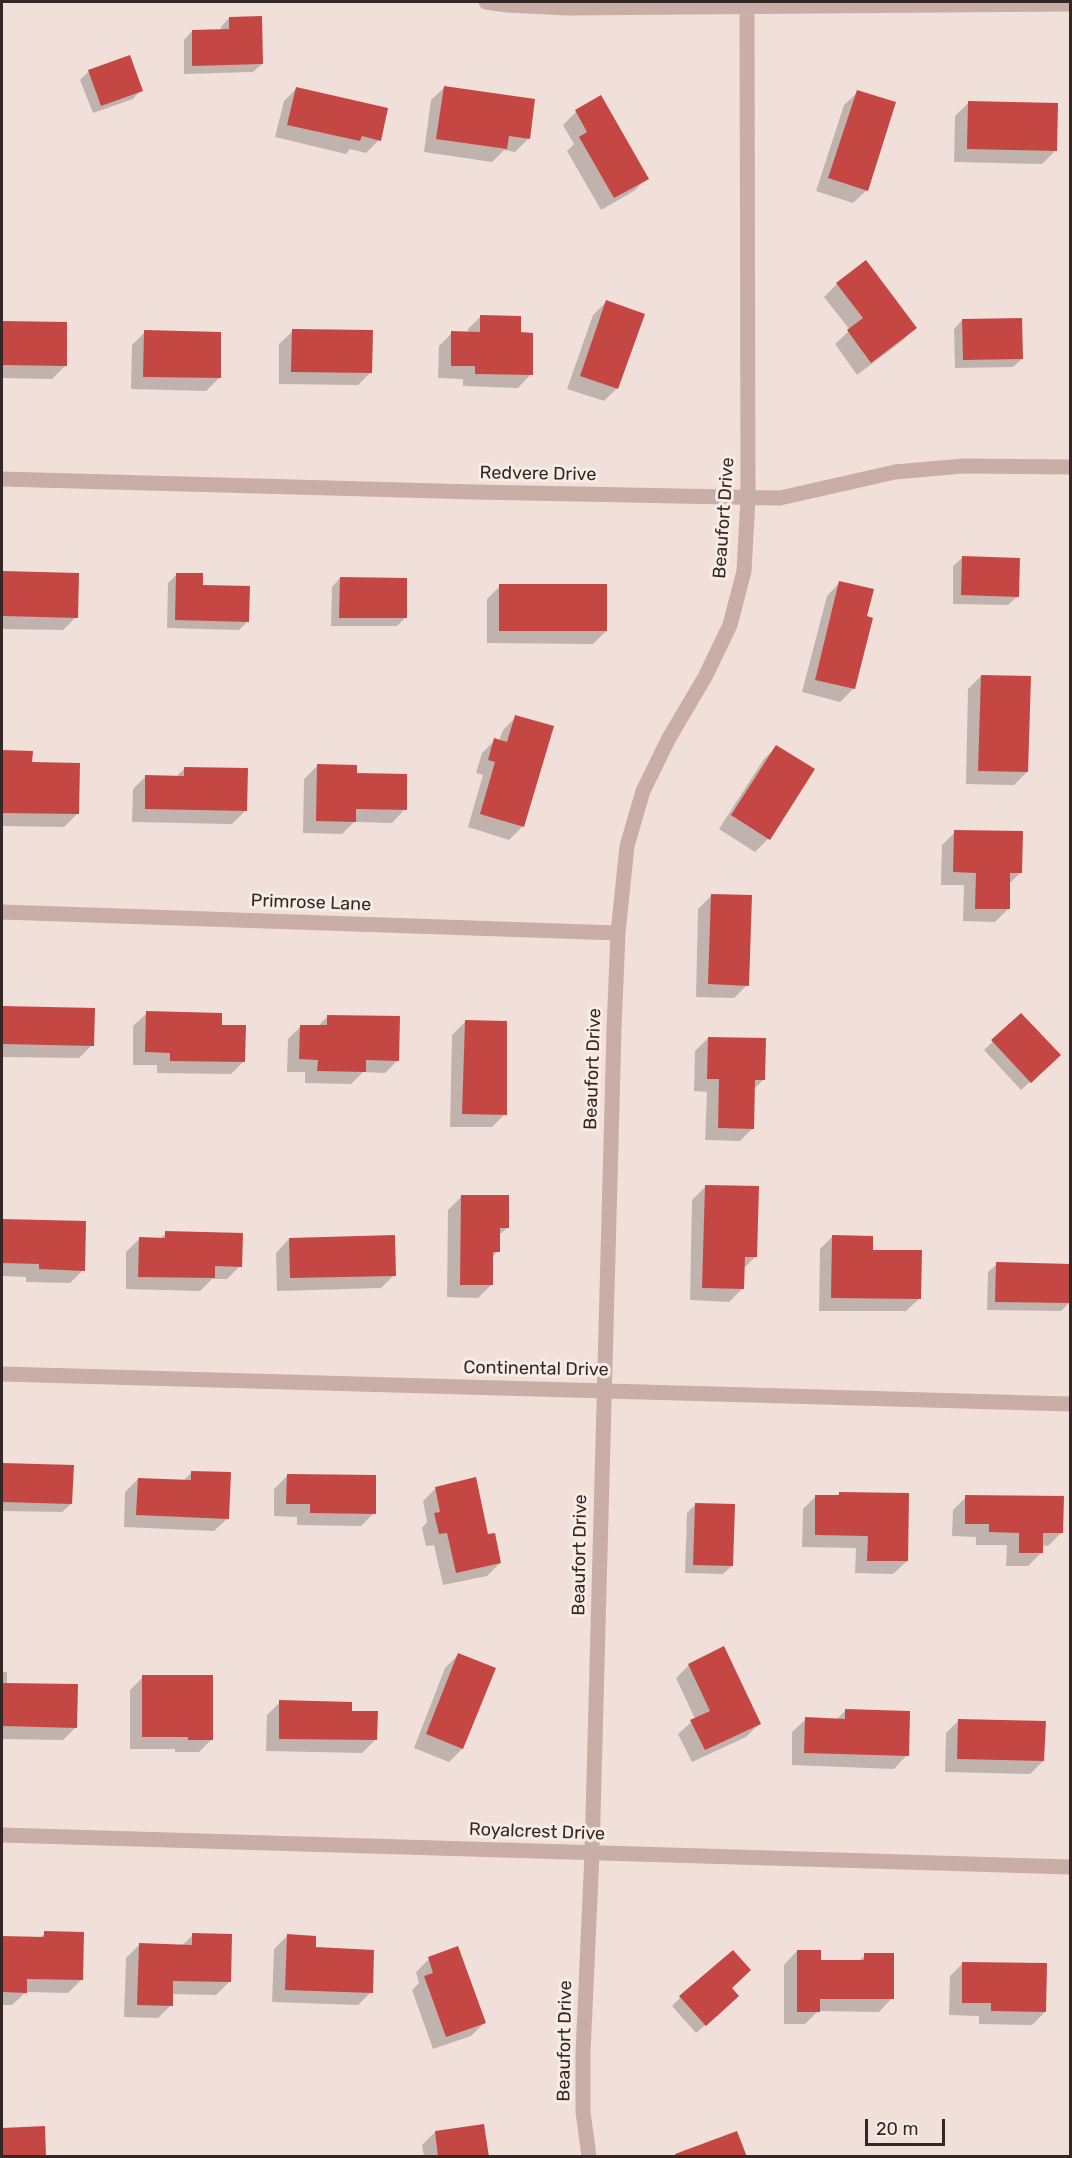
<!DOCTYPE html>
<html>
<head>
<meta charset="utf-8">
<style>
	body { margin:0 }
	#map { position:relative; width:1072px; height:2158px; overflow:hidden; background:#f1e0d9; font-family:Rubik,sans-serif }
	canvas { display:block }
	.frame { position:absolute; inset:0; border:3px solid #342826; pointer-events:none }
	.scale { position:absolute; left:865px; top:2119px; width:80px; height:27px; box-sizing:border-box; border:3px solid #342826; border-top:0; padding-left:8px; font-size:18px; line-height:21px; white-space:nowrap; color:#342826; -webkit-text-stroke:4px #f9ebe5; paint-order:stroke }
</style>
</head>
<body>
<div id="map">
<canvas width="1072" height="2158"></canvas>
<div class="frame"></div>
<div class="scale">20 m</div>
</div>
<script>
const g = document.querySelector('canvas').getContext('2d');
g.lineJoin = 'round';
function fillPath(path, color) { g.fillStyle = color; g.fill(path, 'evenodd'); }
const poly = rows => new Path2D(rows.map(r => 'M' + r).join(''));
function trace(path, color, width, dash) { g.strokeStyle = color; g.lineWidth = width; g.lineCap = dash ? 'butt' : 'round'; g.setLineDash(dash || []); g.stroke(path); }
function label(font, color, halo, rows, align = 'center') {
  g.font = font + ' Rubik,sans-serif'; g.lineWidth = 6; g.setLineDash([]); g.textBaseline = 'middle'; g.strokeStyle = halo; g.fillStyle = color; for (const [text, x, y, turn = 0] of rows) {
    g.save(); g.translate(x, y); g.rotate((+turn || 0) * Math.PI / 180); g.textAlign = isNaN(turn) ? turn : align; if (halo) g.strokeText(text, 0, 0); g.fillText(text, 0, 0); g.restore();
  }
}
const shadow = poly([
	[229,18,262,64,253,72,184,74,184,40,192,31,221,31,221,27],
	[89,71,141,90,133,99,93,113,80,80],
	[445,87,528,139,515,152,504,150,492,162,424,152,431,100],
	[297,88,379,140,366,153,350,149,346,154,275,137,284,101],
	[858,92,867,190,853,203,816,191,844,105],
	[601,97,647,178,634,191,601,210,567,151,574,144,563,125,576,112],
	[968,103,1055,151,1042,164,954,162,955,116],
	[837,284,915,328,902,341,857,375,835,344,850,330,824,297],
	[606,302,617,388,604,401,567,389,593,315],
	[481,316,520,334,531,374,518,388,463,386,463,379,438,378,439,346,452,333,468,333,468,329],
	[962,320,1022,359,1013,367,955,368,954,329],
	[2,323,66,324,65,366,52,379,2,378],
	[293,331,371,372,358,385,279,384,279,344],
	[145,332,219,378,206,391,131,389,132,345],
	[962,558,1017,597,1008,605,953,604,953,566],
	[2,572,78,574,76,617,63,630,2,629],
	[177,574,202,587,248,621,239,630,167,628,168,583],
	[340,578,405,618,397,626,331,626,332,587],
	[840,582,865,617,854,688,840,702,802,692,827,596],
	[500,586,606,631,593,644,487,643,487,599],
	[981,676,1027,772,1014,785,966,784,968,689],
	[516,717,522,827,509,840,468,827,483,775,476,773,482,753,495,740,499,741,503,730],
	[777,746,768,839,755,852,719,829,764,759],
	[2,752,31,752,31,764,77,814,64,827,2,826],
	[317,766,356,774,405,809,392,823,354,822,342,834,303,833,304,779],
	[185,768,245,811,232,824,132,822,133,789,146,776,176,777],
	[955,832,1021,872,1008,885,1008,909,995,922,963,921,964,885,941,885,942,845],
	[711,896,747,985,734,998,696,997,698,909],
	[2,1008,93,1010,92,1045,79,1058,2,1057],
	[147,1013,220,1026,244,1061,231,1074,157,1073,157,1065,133,1065,133,1026],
	[1021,1015,1050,1064,1021,1090,984,1050],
	[328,1016,398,1060,385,1073,363,1072,351,1084,305,1083,305,1072,287,1072,288,1039,301,1026,318,1026],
	[465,1022,505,1114,492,1127,450,1127,452,1035],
	[708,1038,764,1079,754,1089,753,1128,740,1141,705,1140,707,1092,694,1091,695,1051],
	[705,1187,755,1257,743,1269,742,1289,729,1302,690,1300,692,1200],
	[461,1197,507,1228,498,1236,498,1251,491,1258,491,1285,478,1298,447,1297,448,1210],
	[2,1221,84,1223,83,1270,70,1283,26,1282,26,1277,2,1276],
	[166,1233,240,1266,227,1279,212,1279,200,1291,126,1289,126,1252,139,1239,160,1239],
	[833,1236,871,1251,920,1298,906,1311,819,1311,820,1249],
	[289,1239,394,1275,381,1288,277,1291,276,1253],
	[997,1264,1070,1302,1061,1311,987,1310,988,1272],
	[2,1464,72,1466,71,1504,62,1512,2,1511],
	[192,1472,228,1518,214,1531,124,1527,125,1492,138,1479,183,1481],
	[287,1476,374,1513,361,1526,297,1525,297,1517,274,1516,274,1489],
	[436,1488,487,1536,500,1563,487,1576,443,1585,434,1545,426,1546,422,1528,427,1522,423,1501],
	[840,1493,907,1561,893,1574,855,1573,856,1548,802,1547,803,1509,816,1496,837,1497],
	[966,1497,1062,1532,1048,1546,1041,1545,1041,1553,1028,1566,1006,1566,1007,1545,976,1545,976,1537,952,1536,953,1510],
	[696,1504,732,1566,723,1574,685,1573,687,1513],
	[458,1655,494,1669,462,1749,449,1762,414,1748,445,1668],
	[689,1665,759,1724,746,1737,692,1762,678,1734,695,1719,676,1678],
	[2,1672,7,1672,7,1684,76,1727,63,1740,2,1739],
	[143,1677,212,1739,199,1752,175,1752,175,1749,130,1749,130,1690],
	[280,1702,351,1712,375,1740,362,1753,266,1751,267,1715],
	[845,1711,907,1755,894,1769,792,1765,792,1732,806,1719,836,1720],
	[959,1720,1043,1761,1030,1774,945,1772,946,1733],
	[45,1933,81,1980,68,1993,26,1992,12,2005,2,2005,2,1937,40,1938],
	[193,1935,229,1982,216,1995,171,1994,171,2005,158,2018,124,2017,126,1958,139,1945,181,1946],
	[287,1936,314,1949,371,1992,358,2005,272,2002,274,1949],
	[797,1951,819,1961,858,1962,865,1955,892,1998,879,2012,818,2011,805,2024,784,2024,784,1965],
	[429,1959,484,2023,471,2036,433,2049,412,1990,419,1983,416,1972],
	[963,1963,1045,2012,1032,2025,979,2024,979,2016,949,2015,950,1976],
	[730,1988,729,2005,696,2033,672,2006,680,1998],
	[435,2132,487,2156,424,2156,422,2145]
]);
const building = poly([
	[262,16,263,64,192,66,192,30,229,29,229,17],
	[130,55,143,91,101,106,88,70],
	[444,86,535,99,530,139,509,136,507,149,436,139],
	[296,87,388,108,381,141,362,136,360,141,287,125],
	[857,90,896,102,868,191,828,178],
	[601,95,649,179,614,198,579,137,587,132,575,110],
	[968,101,1058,103,1057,151,967,149],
	[866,260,917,328,871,363,847,330,863,318,836,283],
	[606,300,645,314,618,389,580,376],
	[480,315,521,316,521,332,533,333,533,375,475,374,475,366,451,366,451,331,480,332],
	[1022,318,1023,359,963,360,962,319],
	[2,321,67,322,67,366,2,365],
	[292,329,373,330,372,373,291,372],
	[144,330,221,332,221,378,143,377],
	[962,556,1020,558,1019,597,961,595],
	[2,571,79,573,78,618,2,616],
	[176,573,203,573,203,585,250,586,249,622,175,620],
	[340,577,407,578,407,618,339,618],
	[839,581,874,589,867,616,873,618,855,689,815,680],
	[499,584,607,584,607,631,499,631],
	[981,675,1031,676,1028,772,978,771],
	[515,715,554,726,524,827,480,814,495,762,488,760,494,738,507,742],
	[776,745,815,769,770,840,731,815],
	[2,750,33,751,32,762,80,763,79,814,2,813],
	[317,764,357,765,357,773,407,774,407,810,356,809,356,822,316,821],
	[184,767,248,768,247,811,145,809,145,775,184,776],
	[954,830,1023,831,1022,873,1010,873,1010,909,975,909,976,873,953,872],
	[711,894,752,895,749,986,708,984],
	[2,1006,95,1008,94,1046,2,1044],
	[146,1011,222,1013,222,1025,246,1025,245,1062,170,1061,170,1053,145,1052],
	[1021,1013,1061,1055,1031,1083,991,1040],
	[327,1015,400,1016,399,1061,366,1060,366,1072,317,1071,318,1060,299,1059,300,1025,327,1025],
	[465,1020,507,1021,507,1115,462,1114],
	[708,1037,766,1038,765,1080,755,1080,754,1129,718,1128,719,1079,707,1079],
	[705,1185,759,1186,757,1257,745,1257,744,1289,702,1288],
	[461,1195,509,1195,509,1228,500,1228,500,1252,493,1252,493,1285,460,1285],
	[2,1219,86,1221,85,1271,39,1269,39,1264,2,1263],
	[165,1231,243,1233,242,1267,215,1266,215,1278,138,1277,139,1237,165,1238],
	[395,1235,396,1276,290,1278,289,1238],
	[832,1235,873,1236,873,1250,922,1250,921,1299,831,1298],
	[996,1262,1071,1264,1071,1303,995,1302],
	[2,1463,74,1465,72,1504,2,1502],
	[191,1471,231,1472,229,1519,136,1515,138,1478,191,1480],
	[287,1474,376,1475,376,1514,310,1513,310,1504,286,1504],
	[476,1477,488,1534,495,1533,501,1563,456,1573,447,1533,439,1534,434,1513,440,1512,435,1487],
	[839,1492,909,1493,908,1561,867,1561,868,1536,815,1535,815,1495,839,1495],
	[965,1495,1064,1496,1063,1533,1043,1533,1043,1553,1019,1553,1019,1533,989,1532,989,1524,965,1524],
	[695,1503,735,1504,733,1566,693,1565],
	[724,1646,761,1724,705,1750,690,1720,710,1711,688,1664],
	[458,1653,496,1668,463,1749,426,1734],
	[142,1675,213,1675,213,1740,188,1740,188,1737,142,1737],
	[2,1683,78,1684,77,1728,2,1726],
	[279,1700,352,1702,352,1711,378,1711,377,1740,279,1739],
	[845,1709,910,1711,909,1756,804,1753,805,1717,845,1719],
	[958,1719,1046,1721,1044,1761,957,1759],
	[44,1931,84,1932,83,1980,27,1979,27,1993,2,1992,2,1936,44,1937],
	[192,1933,232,1934,231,1982,173,1981,173,2006,137,2005,139,1943,192,1945],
	[287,1934,316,1936,316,1947,374,1950,373,1993,285,1990],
	[458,1946,486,2023,446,2037,424,1976,433,1973,428,1957],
	[733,1950,751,1970,732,1988,739,1996,706,2026,679,1996],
	[797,1950,821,1950,821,1960,864,1960,864,1953,894,1953,894,1999,820,1999,820,2012,797,2012],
	[962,1962,1047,1963,1046,2012,991,2011,991,2003,962,2003],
	[484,2124,489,2157,438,2157,435,2131],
	[45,2126,46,2157,2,2157,2,2128],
	[737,2131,747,2157,675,2157,675,2154]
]);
const minor = poly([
	[486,2,507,5,566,8,1070,4],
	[2,479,475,492,780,498,895,472,963,466,1070,467],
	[2,912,618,933],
	[2,1374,1070,1404],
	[2,1835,1070,1867],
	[589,2156,583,2112,583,2053,592,1853,614,1030,618,933,627,846,643,791,669,738,705,677,730,625,744,571,748,498,747,8]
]);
const streetNames = [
	["Redvere Drive",538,474,1],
	["Beaufort Drive",724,518,-86],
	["Primrose Lane",311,903,2],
	["Beaufort Drive",593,1069,-88],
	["Continental Drive",536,1369,1],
	["Beaufort Drive",580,1555,-89],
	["Royalcrest Drive",537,1832,2],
	["Beaufort Drive",565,2041,-89]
];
fillPath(shadow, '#0003');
fillPath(building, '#c44743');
trace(minor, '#c8aea5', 15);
label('18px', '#342826', '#f9ebe5', streetNames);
</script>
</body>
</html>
